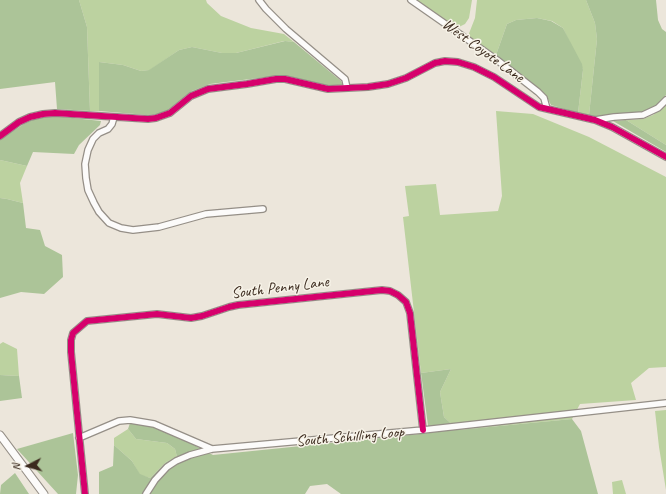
<!DOCTYPE html>
<html>
<head>
<meta charset="utf-8">
<style>
	body { margin:0 }
	#map { position:relative; width:666px; height:494px; overflow:hidden; background:#ece6db; font-family:Caveat,sans-serif }
	canvas { display:block }
	.north { position:absolute; left:8px; top:446px; width:40px; height:40px; -webkit-text-stroke:3px #f7f3e8; paint-order:stroke; rotate:264deg; font-size:11px; font-weight:700; line-height:16px; text-align:center; color:#3b2a1e }
	.north::after { content:''; display:block; margin:auto; width:14px; height:18px; background:#3b2a1e; clip-path:polygon(50% 0,100% 100%,50% 72%,0 100%) }
</style>
</head>
<body>
<div id="map">
<canvas width="666" height="494"></canvas>
<div class="north">N</div>
</div>
<script>
const g = document.querySelector('canvas').getContext('2d');
g.lineJoin = 'round';
function fillPath(path, color) { g.fillStyle = color; g.fill(path, 'evenodd'); }
const poly = rows => new Path2D(rows.map(r => 'M' + r).join(''));
function trace(path, color, width, dash) { g.strokeStyle = color; g.lineWidth = width; g.lineCap = dash ? 'butt' : 'round'; g.setLineDash(dash || []); g.stroke(path); }
function label(font, color, halo, rows, align = 'center') {
  g.font = font + ' Caveat,sans-serif'; g.lineWidth = 3; g.setLineDash([]); g.textBaseline = 'middle'; g.strokeStyle = halo; g.fillStyle = color; for (const [text, x, y, turn = 0] of rows) {
    g.save(); g.translate(x, y); g.rotate((+turn || 0) * Math.PI / 180); g.textAlign = isNaN(turn) ? turn : align; if (halo) g.strokeText(text, 0, 0); g.fillText(text, 0, 0); g.restore();
  }
}
const green = poly([
	[79,0,206,0,207,3,221,16,251,28,284,34,294,42,284,41,236,53,222,53,192,47,179,50,150,70,141,71,123,65,99,62,99,111,90,111,87,27],
	[416,0,472,0,469,18,465,24,457,28],
	[477,0,586,0,595,23,597,39,589,115,578,113,583,70,563,28,552,21,537,18,516,20,507,24,496,55,468,36,475,18],
	[666,105,666,145,626,120,643,119,653,115],
	[496,111,533,114,589,137,666,177,666,367,649,368,631,383,636,400,580,404,572,419,458,430,444,417,440,392,451,369,421,373,403,217,409,216,405,186,436,184,440,215,498,211,502,196],
	[0,160,27,166,20,183,23,203,7,199,0,198],
	[3,342,17,349,19,376,0,375,0,344],
	[666,410,666,490,659,447,655,411],
	[128,429,136,439,167,443,175,449,177,457,166,462,150,478,140,475,132,461,114,445,114,438],
	[622,480,626,494,613,494,612,482]
]);
const forest = poly([
	[0,0,79,0,87,27,90,111,57,109,55,82,0,89],
	[586,0,656,0,658,20,662,29,666,32,666,95,654,108,636,114,597,117,589,115,597,39,595,23],
	[537,18,551,21,563,28,582,64,583,70,578,113,551,105,546,95,496,55,507,24,516,20],
	[285,41,294,42,341,81,343,85,328,86,288,76,275,76,210,84,192,91,168,110,158,114,147,115,99,111,99,62,123,65,141,71,149,70,179,50,192,47,222,53,236,53],
	[54,116,101,121,100,125,79,145,74,154,33,152,27,166,0,160,0,140,5,136,24,124,37,118],
	[626,120,666,145,666,152,613,121],
	[0,198,7,199,23,203,26,228,40,230,45,246,62,255,63,277,44,294,21,292,0,298],
	[451,369,440,392,444,417,458,430,572,419,581,431,598,494,341,494,327,484,310,486,305,494,99,494,99,472,113,466,114,445,132,461,140,474,150,478,166,462,177,457,175,449,167,443,136,439,128,429,130,423,152,427,192,444,213,455,429,433,421,373],
	[0,375,19,376,22,398,0,401],
	[73,433,78,475,76,494,58,494,17,449],
	[15,473,29,494,0,494,1,485]
]);
const minor = poly([
	[259,0,266,9,286,29,345,79,347,88],
	[411,0,497,60,538,92,544,98,547,109],
	[114,117,112,124,108,129,99,133,93,139,88,150,85,164,86,178,88,190,94,203,99,212,109,223,121,228,133,230,159,227,206,214,263,209],
	[595,120,614,117,643,115,658,108,666,100],
	[0,136,19,122,30,117,43,114,55,113,148,119,156,118,170,113,191,96,208,89,247,84,276,79,285,79,328,89,368,87,388,84,406,78,435,63,445,61,458,62,474,67,494,77,539,107,595,120,612,127,666,157],
	[79,438,119,421,130,420,154,424,212,449],
	[85,494,71,352,71,340,73,333,87,321,157,314,191,318,202,316,229,307,238,305,382,290,390,291,398,295,406,302,410,313,423,430],
	[146,494,155,480,167,467,176,461,190,455,212,449,423,430,666,403]
]);
const tertiary = poly([
	[0,435,44,494]
]);
const cycleway = poly([
	[0,136,19,122,30,117,43,114,55,113,148,119,156,118,170,113,191,96,208,89,247,84,276,79,285,79,328,89,368,87,388,84,406,78,435,63,445,61,458,62,474,67,494,77,539,107,595,120,612,127,666,157],
	[85,494,71,352,71,340,73,333,87,321,157,314,191,318,202,316,229,307,238,305,382,290,390,291,398,295,406,302,410,313,423,430]
]);
const streetNames = [
	["West Coyote Lane",483,51,36],
	["South Penny Lane",280,288,-7],
	["South Schilling Loop",350,437,-5]
];
fillPath(green, '#bcd2a0');
fillPath(forest, '#acc498');
trace(minor, '#958f87', 8);
trace(tertiary, '#958f87', 9);
trace(minor, '#fcfbfa', 5.5);
trace(tertiary, '#fcfbfa', 7);
trace(cycleway, '#d6006c', 6);
label('16px', '#3b2a1e', '#f7f3e8', streetNames);
</script>
</body>
</html>
